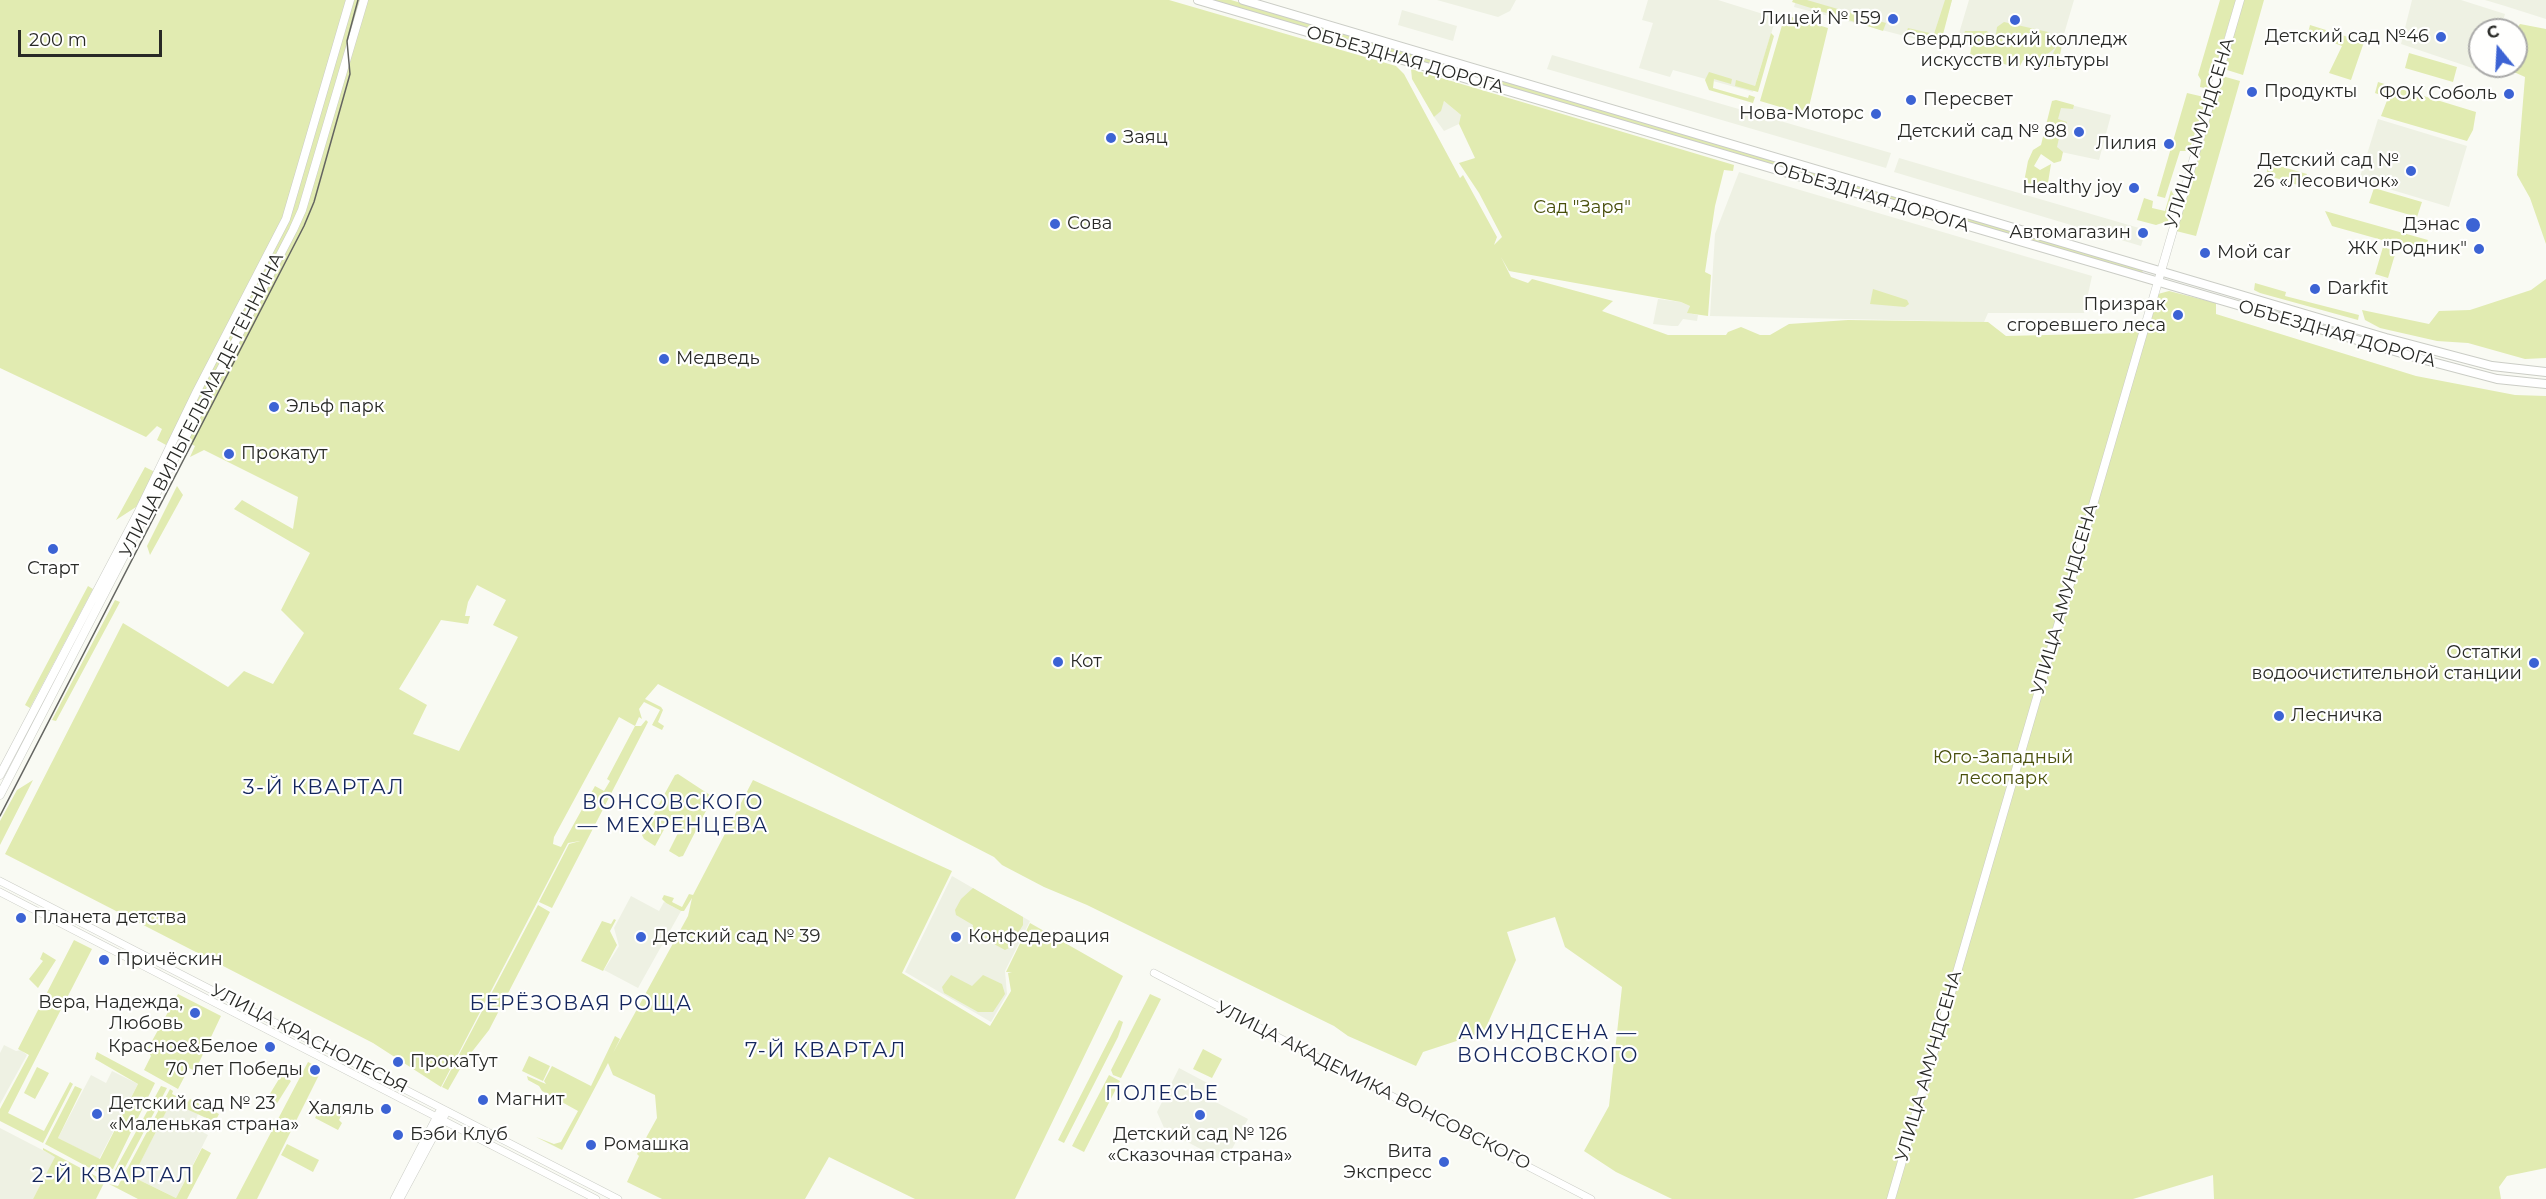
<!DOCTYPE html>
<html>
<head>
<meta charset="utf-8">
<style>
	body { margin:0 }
	#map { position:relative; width:2546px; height:1199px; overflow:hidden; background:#f9faf3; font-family:Montserrat,sans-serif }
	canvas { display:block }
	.north { position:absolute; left:2468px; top:18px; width:60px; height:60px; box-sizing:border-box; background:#fffffe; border:2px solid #a9a9a8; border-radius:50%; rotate:342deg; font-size:16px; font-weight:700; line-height:24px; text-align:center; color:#282926 }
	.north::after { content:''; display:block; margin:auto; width:21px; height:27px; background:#3c63d4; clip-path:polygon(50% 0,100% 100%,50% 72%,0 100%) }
	.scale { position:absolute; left:18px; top:30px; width:144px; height:27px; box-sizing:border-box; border:3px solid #282926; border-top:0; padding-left:8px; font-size:18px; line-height:21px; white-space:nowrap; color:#282926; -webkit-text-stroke:4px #fffffe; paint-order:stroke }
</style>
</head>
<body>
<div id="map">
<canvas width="2546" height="1199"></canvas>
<div class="north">С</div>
<div class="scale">200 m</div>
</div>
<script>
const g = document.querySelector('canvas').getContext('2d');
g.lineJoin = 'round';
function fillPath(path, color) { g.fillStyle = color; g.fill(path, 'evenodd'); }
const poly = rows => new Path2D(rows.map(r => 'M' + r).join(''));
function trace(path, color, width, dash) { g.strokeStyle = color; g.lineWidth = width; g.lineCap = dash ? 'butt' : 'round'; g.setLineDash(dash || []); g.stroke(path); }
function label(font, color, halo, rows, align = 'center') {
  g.font = font + ' Montserrat,sans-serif'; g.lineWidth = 4.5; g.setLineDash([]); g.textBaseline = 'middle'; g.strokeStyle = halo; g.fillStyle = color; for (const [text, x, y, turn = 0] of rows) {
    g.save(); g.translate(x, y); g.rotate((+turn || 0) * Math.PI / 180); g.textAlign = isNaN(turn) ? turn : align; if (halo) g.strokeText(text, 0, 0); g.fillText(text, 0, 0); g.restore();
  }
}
const built = poly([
	[1437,0,1516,0,1510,11,1498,17],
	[1648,0,1718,0,1776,18,1753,92,1673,70,1670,77,1639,68,1653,23,1642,20],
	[1796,0,1952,0,1939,45,1794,7],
	[1969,0,2074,0,2054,68,1957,40],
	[2412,0,2461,0,2505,14,2500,30,2480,30,2480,66,2490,66,2487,73,2401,44],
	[2485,0,2546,0,2546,19,2505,6],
	[1402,10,1457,26,1453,41,1398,25],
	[1552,55,1891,153,1886,168,1547,69],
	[1444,101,1461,115,1461,123,1444,131,1434,117,1440,111],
	[2059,102,2111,115,2099,160,2047,149],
	[2378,119,2467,146,2449,207,2359,180],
	[1899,158,2146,230,2141,246,1894,172],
	[1739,172,2092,276,2084,313,1988,313,1984,322,1710,316,1715,234],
	[1658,299,1681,302,1690,306,1688,313,1698,315,1697,321,1683,319,1678,326,1672,326,1653,324],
	[952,876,1030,921,1005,971,1007,994,991,1022,905,972],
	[631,896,659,911,664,902,681,911,638,988,604,970,619,946,614,928],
	[4,1045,16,1051,21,1050,27,1055,0,1104,0,1053],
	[1179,1068,1215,1087,1208,1098,1248,1119,1225,1162,1165,1130,1157,1112],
	[112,1071,138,1084,99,1159,58,1138,91,1075,106,1083],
	[171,1101,198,1114,193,1127,208,1135,176,1198,133,1177],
	[0,1128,56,1157,33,1199,0,1199]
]);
const green = poly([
	[0,0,1169,0,1396,66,1404,74,1460,178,1463,175,1497,237,1494,245,1502,237,1479,193,1459,163,1475,158,1459,124,1461,115,1444,101,1441,111,1434,117,1412,79,1411,69,1734,165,1733,171,1724,170,1715,206,1705,272,1711,275,1708,316,1687,313,1690,306,1681,302,1509,271,1501,257,1511,277,1528,283,1532,279,1613,301,1602,311,1668,335,1726,335,1728,332,1741,327,1760,335,1770,335,1789,324,1848,320,1988,322,2006,336,2127,333,2149,328,2158,294,2169,291,2216,303,2216,314,2416,376,2515,395,2546,396,2546,1168,2507,1176,2499,1187,2501,1199,2214,1199,2213,1175,2133,1199,1672,1199,1616,1172,1584,1151,1609,1106,1622,987,1565,947,1555,917,1507,932,1516,960,1484,1032,1423,1052,1416,1066,1348,1036,1334,1026,1087,905,1044,887,1002,865,994,857,658,684,645,699,661,707,663,710,658,722,664,726,662,730,652,725,660,710,644,702,639,709,642,719,639,717,635,726,641,726,646,720,648,722,552,908,539,902,569,844,580,841,568,843,441,1087,373,1043,5,854,123,623,228,687,244,671,273,684,304,633,281,610,310,553,234,509,242,500,293,529,298,497,204,450,190,457,195,446,172,434,166,445,157,440,162,429,157,426,146,437,0,368],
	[477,585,506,600,493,625,518,637,459,751,413,734,427,705,399,689,441,620,468,624,470,616,465,616,468,602],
	[619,717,635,726,607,779,610,781,604,791,595,786,561,847,553,844,554,837],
	[1211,0,1231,0,2143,270,2142,273],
	[1793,0,1807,0,1886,23,1883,31,1792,2],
	[1945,0,1952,0,1941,42,1906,33,1908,28,1934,34],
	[2220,0,2236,0,2209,89,2200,87,2201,80,2198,75],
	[2244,0,2264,0,2243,75,2224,69],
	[1785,15,1828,28,1807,115,1760,101],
	[2004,22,2048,32,2054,37,2055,48,2045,56,2051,57,2058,44,2062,45,2057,69,2023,60,2019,68,1970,55,1972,43,1961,40,1965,31,1987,31,1997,44,2002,45,1996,34,1997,27],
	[2520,24,2546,29,2546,244,2530,198,2517,175,2525,77,2505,68,2516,66,2515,30],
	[2310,25,2364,42,2351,80,2329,73,2342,46,2308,33],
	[1771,33,1774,36,1758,92,1735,86,1736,80,1755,86],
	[2409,53,2457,67,2453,82,2405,68],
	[1709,72,1732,79,1731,84,1714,79,1713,88,1748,98,1749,95,1755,97,1753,103,1709,90,1705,80],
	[2222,76,2240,81,2196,236,2176,231],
	[2378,82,2476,112,2473,130,2467,141,2381,116,2388,98,2375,93],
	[2187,93,2204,97,2205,102,2189,151,2180,151,2165,198,2157,196],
	[2056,100,2074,105,2073,109,2061,108,2058,119,2067,122,2065,131,2061,129,2057,147,2063,152,2061,161,2054,163,2041,154,2034,166,2040,170,2051,164,2047,189,2024,182,2028,161,2033,150,2041,145,2052,101],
	[2269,163,2307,174,2304,187,2266,175],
	[2374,188,2422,202,2417,217,2369,203],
	[2171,190,2175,197,2168,221,2156,225,2137,220,2144,198,2153,201,2152,208,2165,211],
	[2325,211,2428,240,2425,252,2332,226],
	[2383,247,2396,251,2388,278,2375,274],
	[2546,279,2546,358,2525,359,2468,343,2437,341,2380,328,2365,320,2362,310,2429,324,2439,311,2470,310,2531,290],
	[2255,283,2286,292,2285,296,2359,315,2358,320,2260,293,2254,290],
	[1873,289,1907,300,1909,304,1905,307,1870,304],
	[145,467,155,472,136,507,116,520],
	[177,486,183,495,150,555,147,546],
	[88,586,93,589,30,708,25,705],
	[115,600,120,602,56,721,52,720],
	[678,774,713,797,683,856,679,857,669,851,680,829,667,824,655,846,644,839,642,835,675,775],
	[33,780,0,845,0,821,17,790],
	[753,780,952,871,902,973,990,1026,1011,991,1008,973,1012,972,1006,972,1030,923,1123,976,1015,1199,915,1199,829,1157,805,1199,662,1199,627,1182,639,1156,637,1154,657,1118,655,1095,613,1075,608,1063,562,1150,536,1137,554,1144,561,1142,578,1111,542,1091,539,1086,528,1080,527,1076,546,1084,544,1081,552,1066,591,1086,615,1036,620,1039,613,1053,688,916,692,898,684,911,681,911,666,903,662,899,664,895,674,898,672,902,682,907,689,894,693,895],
	[973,888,1023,917,1023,925,1009,948,1005,950,972,932,973,925,956,915,955,910,961,899],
	[538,905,550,912,489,1030,464,1062,448,1090,442,1087],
	[614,919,616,920,610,931,617,945,603,971,581,961,602,921,611,924],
	[74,940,92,949,8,1113,44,1131,70,1082,73,1084,43,1143,0,1121,0,1109,29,1055,18,1049],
	[43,952,56,960,38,988,29,979,43,961,40,959],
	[951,975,972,986,983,975,1002,984,1005,994,993,1012,978,1012,944,993,942,987],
	[178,994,221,1016,195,1071,189,1068,178,1089,144,1070,151,1056,147,1050],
	[1150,994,1161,999,1121,1078,1113,1075,1111,1070],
	[1119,1020,1123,1022,1118,1037,1064,1143,1058,1140],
	[1203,1049,1222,1059,1212,1078,1193,1069],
	[97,1052,155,1083,113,1169,106,1168,99,1173,45,1144,75,1086,82,1089,58,1138,100,1159,138,1084,95,1059],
	[529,1056,550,1066,543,1081,522,1071],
	[308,1062,322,1069,257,1199,236,1199],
	[37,1067,49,1073,35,1099,24,1093],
	[282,1074,291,1081,276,1105,268,1101,268,1097],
	[1109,1075,1120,1081,1084,1152,1072,1146],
	[161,1086,167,1088,120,1177,115,1170],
	[170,1089,173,1091,172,1094,188,1102,190,1099,219,1114,215,1122,171,1102,133,1177,176,1198,202,1148,211,1153,187,1199,138,1199,109,1184,118,1186],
	[322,1104,342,1114,339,1120,342,1123,338,1130,315,1118],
	[287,1144,319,1160,313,1172,281,1155],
	[43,1148,105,1181,96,1199,33,1199,55,1157,43,1150]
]);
const tertiary = poly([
	[0,881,618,1199],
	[0,892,596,1199],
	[1154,973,1591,1199],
	[394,1199,439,1112],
	[400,1199,445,1115]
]);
const secondary = poly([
	[0,775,139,511,197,391,286,219,350,0],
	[0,795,293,230,302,210,364,0],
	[1891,1199,2240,0]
]);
const primary = poly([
	[1198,0,2425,360,2497,379,2546,384],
	[1243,0,2386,338,2492,366,2546,372]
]);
const tram = poly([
	[0,816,304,226,314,202,350,74,347,41,358,0]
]);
const markers = [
	[1893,19,6,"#3c63d4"],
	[2015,20,6,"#3c63d4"],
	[2441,37,6,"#3c63d4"],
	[2252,92,6,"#3c63d4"],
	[2509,94,6,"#3c63d4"],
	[1911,100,6,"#3c63d4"],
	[1876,114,6,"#3c63d4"],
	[2079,132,6,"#3c63d4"],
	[1111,138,6,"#3c63d4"],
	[2169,144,6,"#3c63d4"],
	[2411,171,6,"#3c63d4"],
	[2134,188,6,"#3c63d4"],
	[1055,224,6,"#3c63d4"],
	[2473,225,8,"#3c63d4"],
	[2143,233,6,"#3c63d4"],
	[2479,249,6,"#3c63d4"],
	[2205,253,6,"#3c63d4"],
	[2315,289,6,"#3c63d4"],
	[2178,315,6,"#3c63d4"],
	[664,359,6,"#3c63d4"],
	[274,407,6,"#3c63d4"],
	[229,454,6,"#3c63d4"],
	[53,549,6,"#3c63d4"],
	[1058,662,6,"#3c63d4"],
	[2534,663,6,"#3c63d4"],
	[2279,716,6,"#3c63d4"],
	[21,918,6,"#3c63d4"],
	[641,937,6,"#3c63d4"],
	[956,937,6,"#3c63d4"],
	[104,960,6,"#3c63d4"],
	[195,1013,6,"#3c63d4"],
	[270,1047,6,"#3c63d4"],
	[398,1062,6,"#3c63d4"],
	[315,1070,6,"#3c63d4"],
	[483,1100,6,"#3c63d4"],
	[386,1109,6,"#3c63d4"],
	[97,1114,6,"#3c63d4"],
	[1200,1115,6,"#3c63d4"],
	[398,1135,6,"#3c63d4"],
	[591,1145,6,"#3c63d4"],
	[1444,1162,6,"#3c63d4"]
];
const poiNames = [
	["Лицей № 159",1881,19,"right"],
	["Детский сад №46",2429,37,"right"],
	["Свердловский колледж",2015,40,"center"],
	["искусств и культуры",2015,61,"center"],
	["Продукты",2264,92],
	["ФОК Соболь",2497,94,"right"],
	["Пересвет",1923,100],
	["Нова-Моторс",1864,114,"right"],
	["Детский сад № 88",2067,132,"right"],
	["Заяц",1123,138],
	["Лилия",2157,144,"right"],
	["Детский сад №",2399,161,"right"],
	["26 «Лесовичок»",2399,182,"right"],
	["Healthy joy",2122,188,"right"],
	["Сова",1067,224],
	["Дэнас",2460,225,"right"],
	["Автомагазин",2131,233,"right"],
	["ЖК \"Родник\"",2467,249,"right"],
	["Мой car",2217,253],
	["Darkfit",2327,289],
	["Призрак",2166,305,"right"],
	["сгоревшего леса",2166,326,"right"],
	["Медведь",676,359],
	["Эльф парк",286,407],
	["Прокатут",241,454],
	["Старт",53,569,"center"],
	["Остатки",2522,653,"right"],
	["водоочистительной станции",2522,674,"right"],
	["Кот",1070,662],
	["Лесничка",2291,716],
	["Планета детства",33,918],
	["Детский сад № 39",653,937],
	["Конфедерация",968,937],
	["Причёскин",116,960],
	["Вера, Надежда,",183,1003,"right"],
	["Любовь",183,1024,"right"],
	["Красное&Белое",258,1047,"right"],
	["ПрокаТут",410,1062],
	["70 лет Победы",303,1070,"right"],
	["Магнит",495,1100],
	["Детский сад № 23",109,1104],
	["«Маленькая страна»",109,1125],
	["Халяль",374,1109,"right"],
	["Бэби Клуб",410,1135],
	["Детский сад № 126",1200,1135,"center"],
	["«Сказочная страна»",1200,1156,"center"],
	["Ромашка",603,1145],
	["Вита",1432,1152,"right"],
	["Экспресс",1432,1173,"right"]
];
const streetNames = [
	["ОБЪЕЗДНАЯ ДОРОГА",1405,60,16],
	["УЛИЦА АМУНДСЕНА",2200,133,-73],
	["ОБЪЕЗДНАЯ ДОРОГА",1871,197,17],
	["ОБЪЕЗДНАЯ ДОРОГА",2337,334,16],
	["УЛИЦА ВИЛЬГЕЛЬМА ДЕ ГЕННИНА",202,405,-63],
	["УЛИЦА АМУНДСЕНА",2065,599,-74],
	["УЛИЦА КРАСНОЛЕСЬЯ",309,1039,27],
	["УЛИЦА АМУНДСЕНА",1929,1066,-74],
	["УЛИЦА АКАДЕМИКА ВОНСОВСКОГО",1373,1086,27]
];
const parkNames = [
	["Сад \"Заря\"",1582,208],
	["Юго-Западный",2003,758],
	["лесопарк",2003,779]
];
const neighbourhoodNames = [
	["ВОНСОВСКОГО",673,803],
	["— МЕХРЕНЦЕВА",673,826],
	["БЕРЁЗОВАЯ РОЩА",581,1004],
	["АМУНДСЕНА —",1548,1033],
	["ВОНСОВСКОГО",1548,1056],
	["ПОЛЕСЬЕ",1162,1094]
];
const quarterNames = [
	["3-Й КВАРТАЛ",324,788],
	["7-Й КВАРТАЛ",826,1051],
	["2-Й КВАРТАЛ",113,1176]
];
fillPath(built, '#eef1e3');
fillPath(green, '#e1ebb1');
trace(tertiary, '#cbcdc6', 8);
trace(secondary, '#cbcdc6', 9);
trace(primary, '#cbcdc6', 10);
trace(tertiary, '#fff', 7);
trace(secondary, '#fff', 8);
trace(primary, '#fff', 8);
trace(tram, '#646561', 1.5);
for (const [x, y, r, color] of markers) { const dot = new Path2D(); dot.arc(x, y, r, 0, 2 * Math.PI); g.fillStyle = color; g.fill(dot); trace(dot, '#fffffe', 2); }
label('18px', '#282926', '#fffffe', poiNames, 'left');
label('18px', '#282926', '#fffffe', streetNames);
label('18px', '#484f0b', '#fffffe', parkNames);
g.letterSpacing = '1.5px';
label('20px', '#14265d', '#fffffe', neighbourhoodNames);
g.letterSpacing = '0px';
g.letterSpacing = '1.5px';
label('21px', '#14265d', '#fffffe', quarterNames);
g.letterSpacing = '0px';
</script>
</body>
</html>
